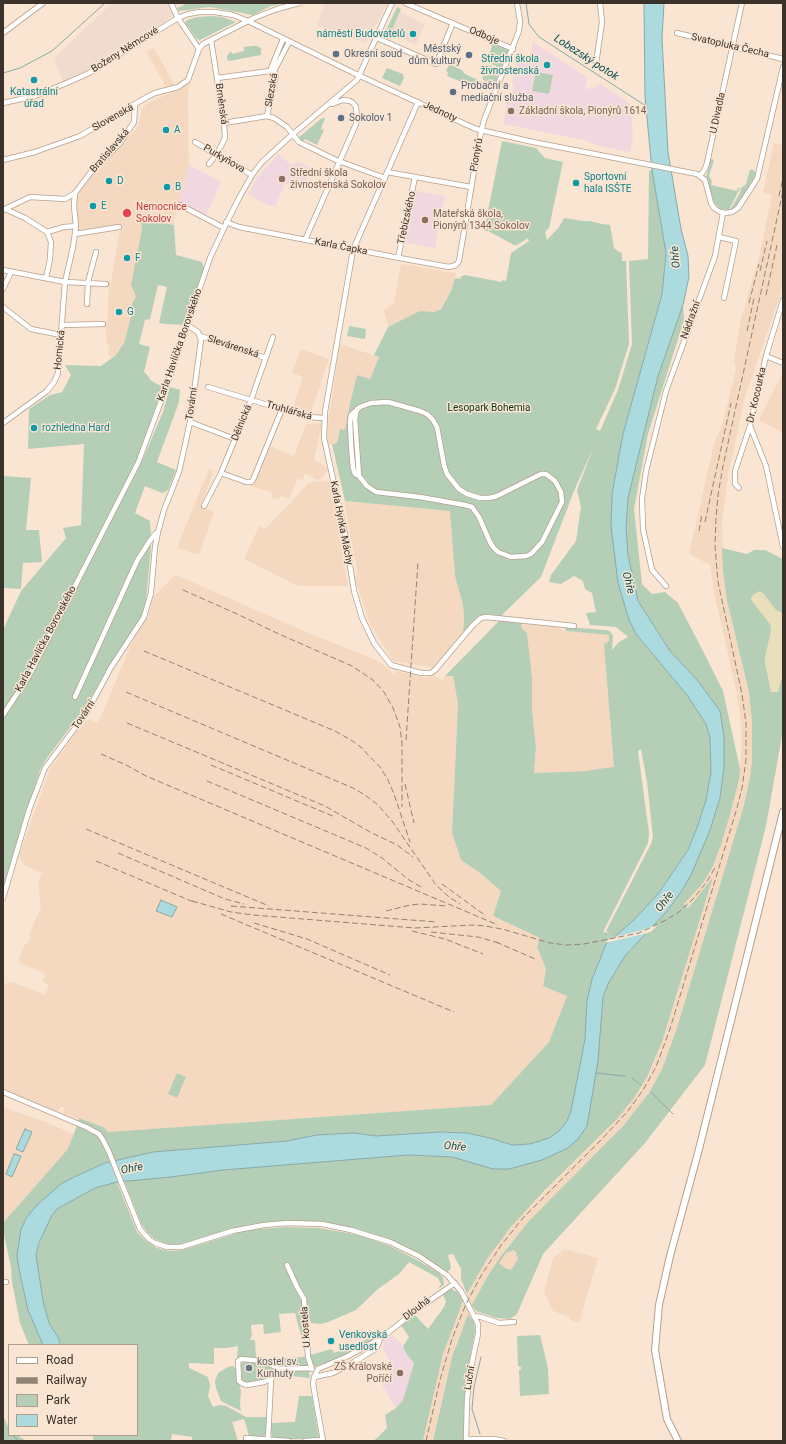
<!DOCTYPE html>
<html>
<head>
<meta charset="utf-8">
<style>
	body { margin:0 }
	#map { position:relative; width:786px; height:1444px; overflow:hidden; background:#fae5d2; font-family:Roboto,sans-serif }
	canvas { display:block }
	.frame { position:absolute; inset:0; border:4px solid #3a322b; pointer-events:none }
	.legend { position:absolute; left:8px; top:1344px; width:130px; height:92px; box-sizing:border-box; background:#fae5d2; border:1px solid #ad9d8f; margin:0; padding:5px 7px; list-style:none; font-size:12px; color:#3a322b }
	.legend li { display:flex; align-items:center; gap:8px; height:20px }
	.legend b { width:20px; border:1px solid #ad9d8f }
</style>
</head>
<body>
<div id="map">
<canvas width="786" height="1444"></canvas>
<div class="frame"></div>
<ul class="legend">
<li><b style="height:5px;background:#fff"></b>Road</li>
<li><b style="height:5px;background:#918376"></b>Railway</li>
<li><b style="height:11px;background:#b5cfb7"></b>Park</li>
<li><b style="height:11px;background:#abdbdf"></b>Water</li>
</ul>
</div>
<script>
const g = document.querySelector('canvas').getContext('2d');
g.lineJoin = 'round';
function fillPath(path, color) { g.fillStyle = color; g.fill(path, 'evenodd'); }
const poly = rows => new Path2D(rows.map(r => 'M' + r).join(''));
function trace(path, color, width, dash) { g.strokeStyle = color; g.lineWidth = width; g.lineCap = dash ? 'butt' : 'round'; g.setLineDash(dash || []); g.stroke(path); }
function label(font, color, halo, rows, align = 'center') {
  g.font = font + ' Roboto,sans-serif'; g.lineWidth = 3; g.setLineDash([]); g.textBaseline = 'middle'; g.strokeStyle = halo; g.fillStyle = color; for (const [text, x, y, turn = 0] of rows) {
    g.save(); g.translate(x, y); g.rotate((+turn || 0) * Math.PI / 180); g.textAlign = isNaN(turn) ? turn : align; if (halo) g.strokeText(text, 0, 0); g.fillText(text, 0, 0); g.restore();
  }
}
const commercial = poly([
	[112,3,169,3,175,15,102,62,63,82,54,58],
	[323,3,387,3,379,21,373,28,366,43,336,33,317,25,324,5],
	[400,12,425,24,416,45,391,33]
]);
const built = poly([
	[154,48,174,84,167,88,146,52],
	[191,79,188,94,189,165,168,245,136,296,131,306,131,317,124,343,116,355,110,358,108,351,110,350,107,342,105,322,107,322,109,287,108,285,109,282,111,282,121,224,79,230,76,199,83,184,138,127,141,112,146,104,189,84],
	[774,143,783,145,783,287,745,397,728,476,722,523,723,572,727,601,749,692,752,722,752,761,750,777,744,805,676,1031,662,1069,649,1093,633,1115,606,1144,528,1222,507,1247,487,1277,471,1307,457,1341,446,1381,433,1441,423,1441,443,1354,455,1319,479,1272,499,1241,521,1216,599,1137,625,1109,640,1088,653,1065,667,1028,712,879,695,900,687,908,684,904,704,882,713,866,721,845,734,799,739,779,741,754,741,724,736,689,716,602,710,565,689,554,714,444,723,422,736,368,734,361,741,319,759,257,772,195,763,192],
	[401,264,456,273,451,291,440,309,434,312,420,312,388,327,385,314,383,311,394,303],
	[340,344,379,357,370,379,357,375,350,403,345,430,340,430,337,443,327,445,328,423],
	[301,349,329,359,310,415,292,410,303,377,292,373],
	[783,372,783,433,759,420],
	[322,423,314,459,329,469,322,478,317,480,305,473,303,480,297,479,290,498,280,496,279,500,272,498,273,493,248,485,265,444,294,456,306,424],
	[209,469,214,471,201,506,214,512,199,555,177,548],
	[327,480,331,482,341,527,342,541,342,553,348,586,298,586,244,559,259,526,265,529,267,527,309,483],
	[344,501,450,511,451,513,455,576,463,605,464,618,463,634,434,668,393,661,370,624,354,576,358,575],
	[176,574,178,576,316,636,376,660,387,667,393,674,397,671,423,677,434,676,443,680,445,676,453,676,458,704,452,834,461,860,480,873,501,891,493,916,540,938,537,947,546,969,543,986,568,996,549,1042,492,1105,108,1132,102,1127,79,1118,77,1119,64,1114,63,1112,65,1108,61,1106,59,1110,56,1111,3,1089,3,984,12,982,45,995,49,985,43,981,46,974,18,962,25,944,27,944,31,936,29,935,41,907,38,884,42,873,24,865,19,856,22,847,50,769,79,728,89,719,98,723,133,640,147,618,153,597],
	[522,623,558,626,561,630,566,631,609,635,610,641,605,644,615,768,597,769,587,771,534,773,536,747,532,710,532,677,527,633,521,627],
	[6,1108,48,1123,74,1134,67,1150,3,1223,3,1109],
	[564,1249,598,1258,579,1323,571,1320,569,1317,553,1311,544,1292,553,1258],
	[513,1250,517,1253,518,1259,512,1270,505,1268,499,1263,506,1253]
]);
const education = poly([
	[533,42,587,77,585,90,587,90,587,88,590,89,591,87,594,88,598,84,601,84,628,102,631,106,633,138,630,152,604,147,583,140,503,124,509,93,513,93,514,84,512,84,517,59,528,61],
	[279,154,292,166,298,161,312,169,302,191,285,183,275,207,265,204,248,194,258,176],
	[189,165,221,182,206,216,179,202],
	[415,191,445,196,439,222,435,248,406,243],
	[392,1335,401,1343,407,1355,414,1362,403,1400,396,1408,380,1381,391,1376,387,1370,393,1367,382,1347,384,1345,383,1342]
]);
const green = poly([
	[183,3,285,3,271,6,253,15,210,7,179,11,177,8,184,5],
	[397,7,401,9,389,37,384,35],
	[212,16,222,17,236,22,200,40,197,39,185,23,187,20,198,17],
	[493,43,509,50,501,68,489,63,488,58],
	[252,46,257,46,261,48,261,55,229,61,227,59,227,56,231,51,232,54,244,51,244,47],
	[449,64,462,70,465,74,493,87,492,90,480,86,476,88,447,76,448,72,446,71],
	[488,65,500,70,494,86,482,79],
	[387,68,403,74,404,78,400,86,382,78],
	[536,72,553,75,549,94,532,91],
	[322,118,325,118,321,129,324,130,317,145,305,139,303,141,304,144,300,141,298,138],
	[502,141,536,148,545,158,563,162,549,228,545,232,547,240,559,227,564,218,583,221,590,221,602,224,610,225,614,248,619,252,622,253,622,261,626,261,629,344,615,389,596,429,600,431,618,390,632,344,629,261,648,259,649,171,652,170,666,252,662,293,623,434,612,494,611,526,629,620,636,634,687,695,706,724,710,738,711,773,706,800,698,825,688,849,659,893,634,920,606,944,592,979,587,1002,585,1039,575,1099,571,1111,567,1121,560,1130,549,1139,530,1144,512,1145,490,1138,467,1133,440,1132,376,1136,354,1133,317,1135,287,1141,153,1152,105,1163,72,1178,19,1269,28,1310,43,1345,29,1345,20,1323,12,1282,11,1267,3,1230,3,1223,67,1150,74,1134,79,1118,103,1127,108,1132,491,1105,549,1042,567,996,543,986,546,969,537,947,540,938,493,916,501,891,480,873,461,860,452,833,458,704,453,676,445,676,499,621,522,623,521,627,527,633,532,677,532,710,536,747,534,773,587,771,597,769,614,767,604,644,609,641,609,635,566,631,565,627,606,630,610,631,613,636,612,650,619,642,628,637,616,627,590,625,586,613,596,612,592,593,585,589,583,581,574,576,561,584,549,582,551,575,576,541,581,507,577,490,594,446,574,491,541,577,501,616,489,614,477,617,463,634,464,618,463,605,455,576,450,511,345,501,332,444,337,443,340,429,345,430,350,403,357,375,370,379,379,357,374,355,388,327,420,311,434,312,441,309,451,291,455,278,461,279,460,277,465,275,502,282,502,280,506,281,511,253,529,241,528,238,517,245,514,245,488,231,484,231],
	[641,749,647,782,653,837,651,844,606,931,609,933,603,932,648,843,649,833,638,751],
	[711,159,714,160,709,176,712,181,711,185,737,191,738,188,740,188,729,210,721,209,715,204,713,200,706,177],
	[752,169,756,173,752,182,736,206,730,210,740,193,741,188,746,184,750,170],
	[145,220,174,225,176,255,202,262,204,268,184,325,166,324,159,323,167,287,158,285,150,319,145,320,139,344,150,347,144,372,149,377,150,380,163,387,139,454,138,463,142,461,163,412,170,387,180,390,179,402,157,462,176,470,168,490,162,493,145,486,135,513,150,521,151,536,145,545,151,546,146,601,144,610,140,619,114,658,84,709,47,758,40,770,3,898,3,630,21,591,66,538,63,528,81,525,84,444,28,449,29,409,50,395,62,392,71,375,65,365,101,366,116,355,124,343,131,317,131,306,136,296,131,285,142,229,141,223],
	[683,305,684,320,648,434,634,509,642,584,652,594,665,592,678,603,701,647,723,691,740,769,739,780,729,818,721,845,713,866,704,882,684,904,688,908,695,900,713,877,662,1042,647,1077,634,1098,617,1119,544,1191,510,1228,487,1259,467,1294,461,1279,461,1269,453,1254,448,1255,451,1267,450,1270,447,1272,412,1250,392,1240,353,1228,327,1223,300,1221,254,1224,220,1232,186,1243,175,1245,166,1244,155,1239,148,1233,142,1225,124,1181,171,1177,223,1170,408,1155,452,1157,467,1161,568,1148,599,1037,603,997,609,982,625,956,667,911,683,889,710,830,720,798,724,767,724,737,720,711,698,681,670,651,638,601,628,555,626,528,628,498,658,376],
	[349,326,366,329,365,339,347,336],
	[3,476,31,478,26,530,39,530,42,562,23,563,21,589,3,588],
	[722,548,747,554,754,550,765,550,783,559,783,730,766,826,705,1065,645,1143,543,1254,517,1314,510,1319,496,1318,476,1311,472,1305,487,1277,501,1256,528,1222,624,1125,649,1093,662,1069,676,1031,744,805,750,777,752,761,752,722,749,692,727,601,723,572],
	[513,1250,517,1253,516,1254,518,1259,511,1270,505,1268,499,1263,506,1253],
	[177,1073,186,1077,177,1098,168,1094],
	[117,1182,137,1232,147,1242,157,1248,170,1251,182,1250,247,1230,285,1227,319,1228,359,1235,388,1245,419,1261,437,1272,443,1277,444,1285,438,1289,441,1284,438,1278,409,1262,399,1274,378,1289,356,1310,328,1322,321,1324,311,1323,308,1316,303,1314,305,1335,301,1335,295,1313,279,1314,281,1332,264,1334,263,1324,251,1325,252,1335,250,1340,255,1340,256,1357,270,1359,303,1357,307,1356,308,1366,279,1367,267,1361,237,1358,238,1346,227,1348,214,1348,214,1364,189,1363,189,1368,208,1377,210,1386,208,1396,213,1407,220,1405,226,1406,246,1417,268,1417,267,1432,262,1438,249,1436,244,1419,232,1422,238,1441,192,1441,192,1437,172,1434,171,1441,94,1441,92,1435,137,1435,137,1345,60,1345,59,1339,49,1323,43,1301,36,1255,43,1232,51,1216,57,1209,95,1188],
	[451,1289,458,1292,463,1301,443,1354,423,1441,372,1441,376,1439,387,1428,385,1415,396,1408,403,1400,414,1363,407,1355,403,1346,409,1337,401,1325,415,1315,428,1329,444,1307,446,1301,442,1293],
	[468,1314,474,1322,475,1331,465,1385,464,1441,433,1441,452,1357],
	[540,1335,548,1368,549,1394,520,1396,519,1370,521,1369,521,1367,518,1366,517,1336],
	[373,1337,374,1340,340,1358,313,1367,311,1364,310,1355,332,1349,334,1353],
	[243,1362,259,1362,267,1364,276,1369,269,1378,247,1384,241,1381,239,1366],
	[233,1366,236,1369,241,1391,240,1405,241,1411,221,1401,216,1388,215,1381,218,1373,228,1367],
	[306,1370,309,1371,310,1378,290,1376,289,1378,274,1376,280,1371],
	[299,1396,312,1396,319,1439,272,1439,271,1423,295,1422],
	[3,1415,9,1429,9,1435,17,1435,26,1441,3,1441]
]);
const sand = poly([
	[760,591,764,594,776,610,783,613,783,673,778,692,771,692,765,663,765,658,771,630,770,624,751,600,751,598,754,594]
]);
const water = poly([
	[644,3,664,3,662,38,668,152,681,229,688,256,689,277,683,305,658,376,628,498,626,528,628,555,638,601,670,651,698,681,720,711,724,737,724,767,720,798,710,830,692,873,683,889,667,911,625,956,609,982,603,997,598,1061,587,1126,578,1139,568,1148,542,1160,509,1169,493,1169,452,1157,408,1155,223,1170,171,1177,117,1182,95,1188,57,1209,51,1217,39,1243,36,1255,43,1301,49,1323,59,1339,60,1345,43,1345,28,1310,19,1269,17,1256,21,1229,27,1217,38,1204,61,1184,72,1178,105,1163,153,1152,287,1141,317,1135,354,1133,376,1136,440,1132,467,1133,490,1138,512,1145,530,1144,549,1138,560,1130,567,1121,571,1111,585,1039,587,1001,592,979,599,962,606,944,634,920,658,894,688,850,698,825,706,800,711,773,710,738,706,724,687,695,636,634,629,620,618,583,611,526,612,494,623,434,662,294,666,253,652,170,645,97,644,3],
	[161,900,177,907,172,917,156,911,161,900],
	[25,1129,32,1132,23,1152,16,1149,25,1129],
	[14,1154,21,1156,12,1177,6,1174,14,1154]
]);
const pier = poly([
	[659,923,652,931,648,933,605,943,610,938,643,930]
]);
const stream = poly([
	[526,3,529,24,539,37,646,106],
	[3,73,20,68,52,51,105,3],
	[596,1073,625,1076],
	[632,1078,641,1085],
	[651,1092,673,1114],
	[480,1434,472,1409,474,1387,481,1357],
	[12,1435,19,1441]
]);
const minor = poly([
	[171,3,178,18,199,49],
	[405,3,513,49],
	[3,33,43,3],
	[677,33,783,59],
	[377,38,436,64,453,23],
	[596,64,602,22,600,3],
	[270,71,283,39],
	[217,78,270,71,274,71],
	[418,102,353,250,325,412,324,438,345,534,354,591,362,618,374,643,391,665,421,673,431,673,435,670,473,625,481,618,486,617,546,623,574,626],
	[3,103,35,96,69,82,89,73,178,18,188,14,200,12,215,12,233,15,248,21,360,76,476,129,533,142,697,174,705,180,711,203,714,208,720,212,726,213,732,212,738,208,757,179,783,67],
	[267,116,276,75,274,71,289,42],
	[224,123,267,116,274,118,287,127,299,142,336,160,385,178],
	[195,142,252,175],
	[3,160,35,152,80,136,147,97,155,93,178,87,188,80,199,49,203,44,254,18,277,9,299,3],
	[209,164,218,152,225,138,224,123,211,40],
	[387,172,471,187],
	[700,176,705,169,707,163,742,3],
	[180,205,224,228],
	[5,209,25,218,47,232,51,242,50,259,46,278],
	[3,210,30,197,65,199,75,193,91,172,121,142,128,131,134,122,135,105],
	[226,222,239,227,394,257,449,267,456,265,459,261,479,141,484,120,519,31,520,21,517,3],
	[47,232,64,227,76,226],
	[75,234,119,227],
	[719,237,736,241,724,298],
	[305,240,356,124,357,117,356,107,353,103,350,101,343,100,332,104],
	[398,258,415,177],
	[3,270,65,282,106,284],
	[3,289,11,272],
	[87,304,88,282,96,252],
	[3,307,31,329,61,335],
	[62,325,103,324],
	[200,336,266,358],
	[766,356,783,363],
	[208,387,308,417,324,418],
	[388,402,420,411,427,414,433,420,437,427,444,465,447,474,459,489,467,494,480,498,489,498,497,496,541,474,546,474,555,481,561,492,562,502,542,542,531,554,526,556,511,557,498,552,493,547,490,542,479,517,472,507,465,505,420,497,376,492,367,486,359,476,355,474,353,468,351,445,350,422,351,415,360,407,371,403,388,402],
	[357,409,355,419,359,476],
	[190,422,235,439],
	[3,423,47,391,54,382,58,373,65,282,73,247,76,226,74,206,75,193],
	[750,426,766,466,783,547],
	[221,473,246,482,251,482,253,480,282,409],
	[739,488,735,484,735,471,750,426,766,356,783,300],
	[204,506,221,473,235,439,251,400,273,337],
	[666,586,652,570,643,529,642,499,646,471,666,391,715,256,723,213],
	[75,697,137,561,149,542,156,533],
	[3,715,29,676,138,463,166,388,210,258,224,228,239,198,252,175,262,162,293,134,357,80,392,3],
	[3,898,29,810,45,768,87,712,110,669,144,617,151,593,155,547,158,532,164,510,179,472,190,422,201,340,198,332,187,325],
	[3,1092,86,1127,99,1134,103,1140,109,1152,140,1229,149,1239,155,1243,167,1247,181,1247,232,1231,264,1225,287,1223,322,1224,351,1230,390,1242,419,1256,447,1275,461,1291,478,1324,478,1334,470,1372,467,1399,466,1441],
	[287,1265,297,1287,304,1299,308,1357,312,1369],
	[3,1282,6,1282],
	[475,1316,481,1317,499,1323,514,1322],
	[314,1377,333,1373,354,1362,375,1349,377,1347,380,1339],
	[271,1379,264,1382,247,1385,243,1384,239,1381,239,1378,238,1361,241,1359,265,1361,279,1369,311,1368],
	[246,1438,289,1441],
	[466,1439,494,1439,504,1441],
	[268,1440,271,1379,279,1369],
	[305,1441,323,1440],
	[323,1441,313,1384,314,1377,318,1369,346,1357,380,1339,419,1308,455,1283]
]);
const major = poly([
	[678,1441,667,1419,655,1350,659,1305,670,1256,698,1153,783,812]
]);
const rail = poly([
	[779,196,783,178],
	[760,271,767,241],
	[766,295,777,245],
	[749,303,759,264],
	[747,331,754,298],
	[705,522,731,403],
	[699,531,702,514],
	[183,590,237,614,281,635,352,666,373,680,384,692,393,708,400,727,402,743,402,807],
	[144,651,335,731,351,740,362,748,370,757,380,767,388,780,394,794,410,842],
	[126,692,353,788,365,795,377,804,392,821,436,885,449,897,460,904],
	[127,723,325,806,370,832,397,845,413,857],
	[406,740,418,562],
	[101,754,126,765,146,776,498,925],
	[211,765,335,817],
	[207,781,366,848,382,858,409,880,423,888],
	[405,784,414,823],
	[86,829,269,906],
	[118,853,225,899,244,904],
	[96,861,196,903],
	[442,884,486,916],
	[192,901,231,912,253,915,415,928,473,925,485,926,502,929,550,943,567,945,584,944,639,933,666,920,679,912,693,899,706,883,716,866],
	[231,906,437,922],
	[386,911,410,905,420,904,447,906],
	[221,914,454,1012],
	[254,923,307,939,390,975],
	[412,931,445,939,483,954],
	[431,932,478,937,499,943],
	[496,942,535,959],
	[426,1441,440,1380,452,1339,466,1304,482,1274,502,1244,523,1218,601,1140,628,1111,643,1090,656,1067,670,1029,737,808,742,788,746,760,746,723,742,694,718,582,715,546,716,518,718,495,723,466,783,191]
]);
const markers = [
	[413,34,4,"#0f9aa8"],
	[336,54,4,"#5c6f8a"],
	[469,55,4,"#5c6f8a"],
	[547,65,4,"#0f9aa8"],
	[34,80,4,"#0f9aa8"],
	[453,92,4,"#5c6f8a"],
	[511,111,4,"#8d6e63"],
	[341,118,4,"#5c6f8a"],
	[166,130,4,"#0f9aa8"],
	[282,179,4,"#8d6e63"],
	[109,181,4,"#0f9aa8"],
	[576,183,4,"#0f9aa8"],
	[167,187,4,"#0f9aa8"],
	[93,206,4,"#0f9aa8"],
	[127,213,5,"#e0444e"],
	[425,220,4,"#8d6e63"],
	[127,258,4,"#0f9aa8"],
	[119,312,4,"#0f9aa8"],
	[34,428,4,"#0f9aa8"],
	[331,1341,4,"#0f9aa8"],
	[249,1368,4,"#6b7280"],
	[400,1373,4,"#8d6e63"]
];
const cultureNames = [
	["náměstí Budovatelů",405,34,"right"],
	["Střední škola",539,59,"right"],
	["živnostenská",539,71,"right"],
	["Katastrální",34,92,"center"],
	["úřad",34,104,"center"],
	["A",174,130],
	["Sportovní",584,177],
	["hala ISŠTE",584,189],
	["D",117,181],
	["B",175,187],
	["E",101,206],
	["F",135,258],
	["G",127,312],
	["rozhledna Hard",42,428],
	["Venkovská",339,1335],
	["usedlost",339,1347]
];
const streetNames = [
	["Odboje",484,36,23],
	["Svatopluka Čecha",730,46,13],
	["Boženy Němcové",125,50,-32],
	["Slezská",272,90,-80],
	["Brněnská",221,104,82],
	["Jednoty",440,112,25],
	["U Divadla",718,113,-78],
	["Slovenská",113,118,-29],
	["Bratislavská",110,151,-49],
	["Pionýrů",477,155,-80],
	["Purkyňova",224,159,30],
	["Třebízského",407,218,-78],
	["Karla Čapka",341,247,11],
	["Nádražní",691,320,-70],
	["Karla Havlíčka Borovského",180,345,-71],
	["Slevárenská",233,347,18],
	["Hornická",60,350,-84],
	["Dr. Kocourka",757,395,-77],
	["Tovární",192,404,-82],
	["Truhlářská",289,411,16],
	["Dělnická",242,423,-68],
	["Karla Hynka Máchy",341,523,79],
	["Karla Havlíčka Borovského",46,639,-62],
	["Tovární",84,715,-56],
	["Dlouhá",417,1309,-38],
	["U kostela",306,1327,-94],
	["Luční",470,1378,-81]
];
const serviceNames = [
	["Městský",461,49,"right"],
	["dům kultury",461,61,"right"],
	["Okresní soud",344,54],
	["Probační a",461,86],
	["mediační služba",461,98],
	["Sokolov 1",349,118]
];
const educationNames = [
	["Základní škola, Pionýrů 1614",519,111],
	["Střední škola",290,173],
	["živnostenská Sokolov",290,185],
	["Mateřská škola,",433,214],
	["Pionýrů 1344 Sokolov",433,226],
	["ZŠ Královské",392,1367,"right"],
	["Poříčí",392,1379,"right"]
];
const healthNames = [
	["Nemocnice",136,207],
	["Sokolov",136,219]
];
const parkNames = [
	["Lesopark Bohemia",489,408]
];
const worshipNames = [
	["kostel sv.",257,1362],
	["Kunhuty",257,1374]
];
const waterNames = [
	["Lobezský potok",586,58,33],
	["Ohře",676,257,-95],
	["Ohře",628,583,76],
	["Ohře",665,902,-52],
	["Ohře",455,1147,5],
	["Ohře",132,1169,-11]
];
fillPath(commercial, '#f1dace');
fillPath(built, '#f4d9c0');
fillPath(education, '#f1d7e0');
fillPath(green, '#b5cfb7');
fillPath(sand, '#e9dfba');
fillPath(water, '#abdbdf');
trace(water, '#89a8a9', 1);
fillPath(pier, '#fae5d2');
trace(stream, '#89a8a9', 1);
trace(minor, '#b4a08e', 6);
trace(major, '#b4a08e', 8);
trace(minor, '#fff', 4.5);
trace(major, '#fff', 6);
trace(rail, '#918376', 1, [6, 3]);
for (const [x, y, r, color] of markers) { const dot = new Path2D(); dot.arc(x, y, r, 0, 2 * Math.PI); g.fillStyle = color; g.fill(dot); trace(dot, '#fae5d2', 1.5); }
label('10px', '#0d838f', '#fae5d2', cultureNames, 'left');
label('10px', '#3a322b', '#fae5d2', streetNames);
label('10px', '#4e5e75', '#fae5d2', serviceNames, 'left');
label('10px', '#785e54', '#fae5d2', educationNames, 'left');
label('10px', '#be3a42', '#fae5d2', healthNames, 'left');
label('10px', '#063612', '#fae5d2', parkNames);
label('10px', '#5b616d', '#fae5d2', worshipNames, 'left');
label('italic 11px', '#095055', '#fae5d2', waterNames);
</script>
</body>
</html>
